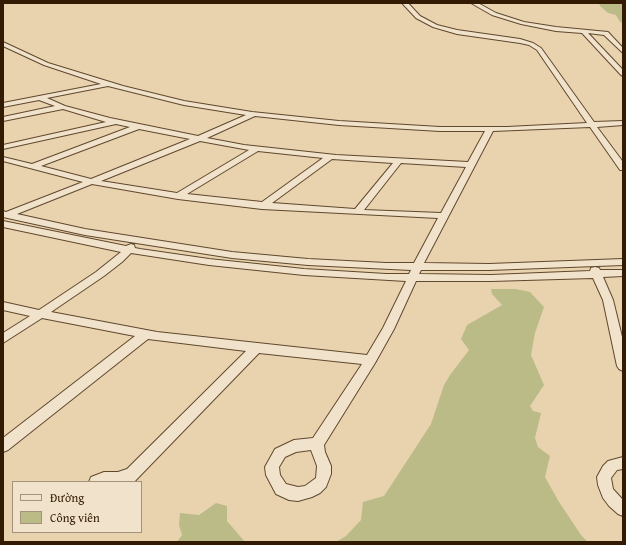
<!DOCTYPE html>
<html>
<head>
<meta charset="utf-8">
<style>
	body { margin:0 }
	#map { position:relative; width:626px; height:545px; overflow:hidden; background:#e9d3af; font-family:"Gentium Book Plus",serif }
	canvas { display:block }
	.frame { position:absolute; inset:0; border:4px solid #331a02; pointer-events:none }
	.legend { position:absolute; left:12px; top:481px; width:130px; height:52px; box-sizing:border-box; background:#f1e2cb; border:1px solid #a5927b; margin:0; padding:5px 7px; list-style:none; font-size:12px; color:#331a02 }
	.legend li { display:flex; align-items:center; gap:8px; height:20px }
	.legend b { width:20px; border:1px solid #a5927b }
</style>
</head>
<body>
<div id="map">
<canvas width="626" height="545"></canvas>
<div class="frame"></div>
<ul class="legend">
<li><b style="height:5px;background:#f1e2cb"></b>Đường</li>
<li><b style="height:11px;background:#bbbb87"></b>Công viên</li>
</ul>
</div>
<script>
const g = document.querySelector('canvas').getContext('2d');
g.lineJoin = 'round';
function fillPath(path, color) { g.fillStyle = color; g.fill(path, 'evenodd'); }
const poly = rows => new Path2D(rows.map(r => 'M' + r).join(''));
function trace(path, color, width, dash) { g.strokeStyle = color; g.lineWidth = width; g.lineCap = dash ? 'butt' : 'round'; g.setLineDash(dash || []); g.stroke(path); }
const green = poly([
	[599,3,623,3,623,23,620,22,616,15,608,13,600,6],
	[491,289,516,289,530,292,544,307,535,333,531,355,544,385,530,406,533,411,541,413,535,438,538,447,550,456,545,477,559,502,581,535,588,542,336,542,346,536,361,520,363,502,384,496,431,424,444,385,450,375,469,350,461,339,467,325,502,305,492,294],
	[216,503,227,506,227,521,245,542,177,542,182,535,179,525,180,513,199,515]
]);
const street = poly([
	[402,3,408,3,420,16,437,25,457,30,520,39,533,43,541,48,594,122,623,121,623,125,597,127,623,162,623,170,620,170,590,127,493,131,424,263,489,264,623,259,623,265,489,270,421,270,419,274,491,275,590,271,591,268,595,267,599,268,600,270,623,270,623,276,603,277,613,300,623,341,623,371,619,369,617,366,603,300,593,278,491,281,416,281,394,329,375,363,324,445,325,452,331,466,331,474,326,487,320,493,312,497,298,501,289,500,276,494,266,475,265,467,275,449,294,440,313,438,362,364,259,353,134,482,89,482,91,477,104,472,118,472,127,469,246,351,148,339,8,450,3,452,3,438,135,336,42,318,3,343,3,333,30,316,3,310,3,302,39,310,96,272,121,252,3,227,3,221,126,246,131,244,134,245,135,248,140,249,209,259,304,269,386,274,409,274,411,270,308,265,232,258,85,235,3,217,3,211,6,212,83,182,3,161,3,157,32,164,130,127,116,124,3,149,3,145,106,122,63,109,3,121,3,117,55,106,39,100,3,107,3,103,101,84,44,65,3,46,3,42,48,63,123,86,184,101,252,112,339,121,440,127,507,127,587,123,537,50,529,45,520,43,457,34,433,27,416,18,402,3],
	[108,86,184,105,246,115,198,136,110,118,65,106,47,98,108,86],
	[255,116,339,125,440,131,485,131,468,162,336,155,244,145,207,138,255,116],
	[139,129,190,139,91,179,41,166,139,129],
	[200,141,249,150,177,193,101,181,200,141],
	[258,151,323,158,262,202,187,194,258,151],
	[332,159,393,163,355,209,272,203,332,159],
	[401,163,466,167,441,213,364,210,401,163],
	[92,184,178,199,262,209,438,218,414,263,386,263,308,259,232,252,85,229,17,214,92,184],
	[131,253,209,265,304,275,406,281,383,328,367,355,157,332,51,312,104,276,122,262,131,253],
	[311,450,317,466,316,478,305,486,298,487,286,484,280,475,279,467,285,457,296,452,311,450],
	[471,3,478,3,496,13,524,22,556,27,608,32,623,48,623,53,604,35,588,33,623,70,623,76,621,75,582,33,556,31,521,24,492,15,471,3],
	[623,457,623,469,617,470,611,478,613,489,623,500,623,516,618,514,609,506,603,498,598,485,597,477,603,466,608,461,623,457]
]);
fillPath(green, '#bbbb87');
trace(street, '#60482d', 2);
fillPath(street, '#f1e2cb');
</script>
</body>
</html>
